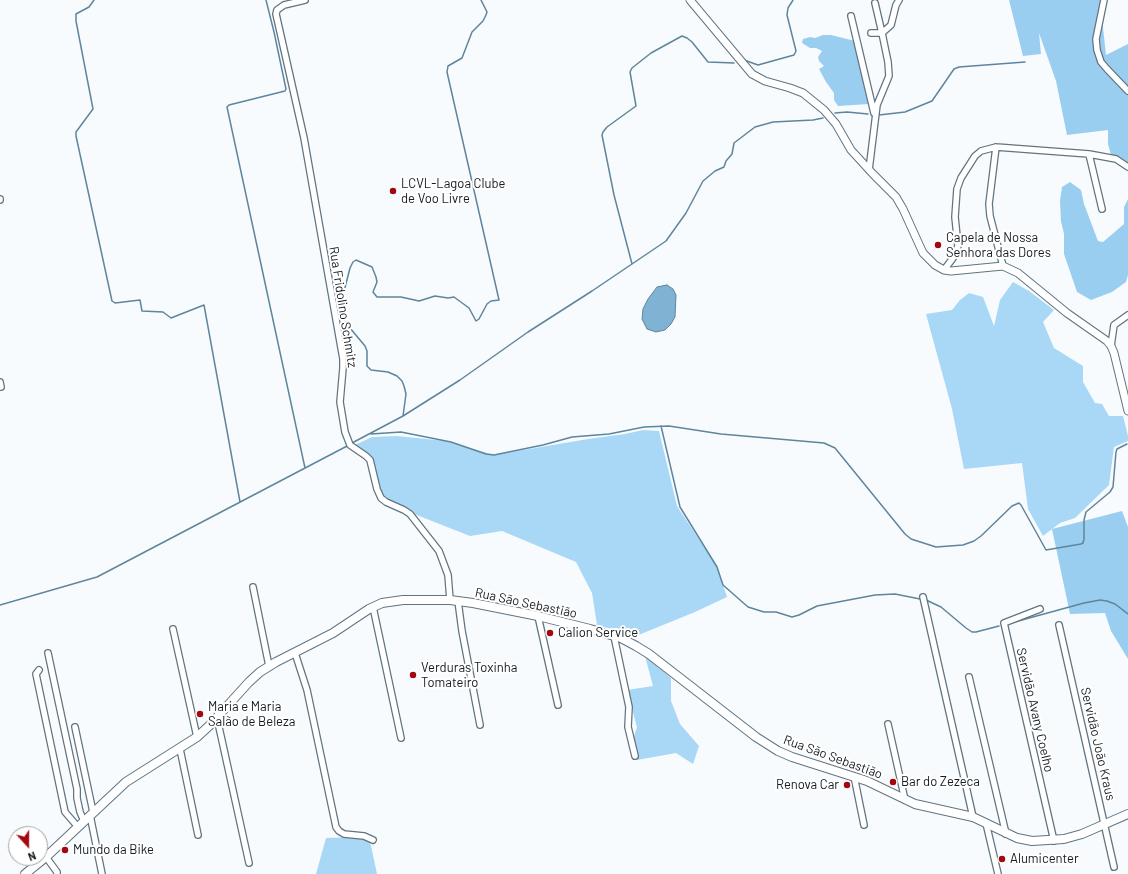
<!DOCTYPE html>
<html>
<head>
<meta charset="utf-8">
<style>
	body { margin:0 }
	#map { position:relative; width:1128px; height:874px; overflow:hidden; background:#f7fbfe; font-family:Barlow,sans-serif }
	canvas { display:block }
	.north { position:absolute; left:8px; top:826px; width:40px; height:40px; box-sizing:border-box; background:#fff; border:1px solid #a1a4a6; border-radius:50%; rotate:159deg; font-size:11px; font-weight:700; line-height:16px; text-align:center; color:#141b20 }
	.north::after { content:''; display:block; margin:auto; width:14px; height:18px; background:#a2080e; clip-path:polygon(50% 0,100% 100%,50% 72%,0 100%) }
</style>
</head>
<body>
<div id="map">
<canvas width="1128" height="874"></canvas>
<div class="north">N</div>
</div>
<script>
const g = document.querySelector('canvas').getContext('2d');
g.lineJoin = 'round';
function fillPath(path, color) { g.fillStyle = color; g.fill(path, 'evenodd'); }
const poly = rows => new Path2D(rows.map(r => 'M' + r).join(''));
function trace(path, color, width, dash) { g.strokeStyle = color; g.lineWidth = width; g.lineCap = dash ? 'butt' : 'round'; g.setLineDash(dash || []); g.stroke(path); }
function label(font, color, halo, rows, align = 'center') {
  g.font = font + ' Barlow,sans-serif'; g.lineWidth = 4; g.setLineDash([]); g.textBaseline = 'middle'; g.strokeStyle = halo; g.fillStyle = color; for (const [text, x, y, turn = 0] of rows) {
    g.save(); g.translate(x, y); g.rotate((+turn || 0) * Math.PI / 180); g.textAlign = isNaN(turn) ? turn : align; if (halo) g.strokeText(text, 0, 0); g.fillText(text, 0, 0); g.restore();
  }
}
const green = poly([
	[1013,282,1029,291,1054,310,1043,322,1054,348,1083,366,1083,382,1095,403,1102,404,1109,416,1123,416,1128,436,1128,441,1114,447,1109,485,1075,518,1060,523,1043,536,1028,509,1022,463,964,469,952,409,926,314,952,310,960,300,969,293,983,297,994,326,1000,300],
	[643,430,659,431,677,506,717,567,727,597,695,612,636,636,597,625,592,593,576,562,502,531,470,536,404,510,381,498,372,466,355,445,372,437,397,436,446,441,494,455,588,439,625,434],
	[645,656,671,678,671,701,680,724,699,746,693,764,676,753,637,760,637,750,633,739,637,727,627,690,653,686],
	[354,837,370,841,377,874,316,874,326,838]
]);
const forest = poly([
	[1009,0,1100,0,1106,55,1128,44,1128,163,1117,156,1111,155,1108,144,1108,130,1067,135,1056,81,1039,33,1041,54,1023,56],
	[823,35,831,35,855,41,869,104,838,106,834,100,834,93,826,82,819,69,824,66,819,61,818,57,822,51,816,48,810,48,802,43,803,39,810,37,815,38],
	[1070,182,1081,190,1084,204,1098,241,1103,242,1124,224,1124,207,1128,199,1128,275,1126,282,1112,292,1091,300,1077,292,1064,254,1064,234,1061,221,1060,201,1062,187],
	[1122,511,1128,527,1128,659,1111,631,1105,613,1070,614,1052,529]
]);
const water = poly([
	[667,285,673,289,676,295,675,317,671,324,665,330,656,332,647,329,642,319,643,309,648,299,657,287,667,285]
]);
const stream = poly([
	[94,0,89,7,76,14,76,21,93,109,76,132,76,136,112,301,115,303,140,300,142,311,163,312,171,318,204,305,240,502],
	[266,0,274,32,286,89,285,91,229,105,227,107,305,468],
	[744,60,758,65,794,55,796,51,787,15,788,8,793,0],
	[835,113,847,112,868,114],
	[879,115,905,112,932,101,954,69,959,67,1025,62],
	[632,264,614,195,602,135,603,132,607,127,636,106,630,72,632,68,651,53,682,36,687,38,692,42,708,62,734,63],
	[403,416,406,394,404,386,402,381,397,376,388,372,371,370,367,366,367,351,365,346,340,316,339,311,350,268,353,262,356,260,372,267,376,277,377,282,373,292,377,297,401,297,419,301,435,296,448,298,454,297,469,308,476,321,479,319,487,304,491,301,499,300,447,72,448,66,462,58,472,32,483,21,486,15,487,12,481,0],
	[661,426,680,507,717,567,723,585,748,607,764,612,776,612,792,617,799,615,817,606,875,595,895,594,920,599],
	[371,434,401,432,451,442,486,454,494,455,543,445,572,437,609,434,644,427,669,426,721,434,824,443,835,448,905,534,911,539,936,547,963,545,974,541,981,536,1012,506,1019,503,1021,505,1046,550,1081,544,1083,543,1084,539,1084,520,1086,512,1110,492,1113,487,1116,452,1117,449,1127,444],
	[352,443,403,416,460,380,528,332,592,291,666,241,686,213,703,181,715,171,724,167,726,161,732,154,734,143,755,127,773,122,813,120,823,118],
	[926,600,941,607,966,628,972,632,976,632,999,626],
	[0,605,97,577,349,445],
	[1011,623,1084,603,1100,600,1107,601,1115,604,1128,614]
]);
const minor = poly([
	[305,0,284,5,277,10,276,14,304,138,343,359,343,368,340,402,345,432,350,445,366,456,370,460,377,489,381,498,386,502,404,510,410,514,439,551,448,575,450,600],
	[1104,0,1096,39,1097,50,1101,62,1107,69,1128,91],
	[851,16,874,113],
	[871,33,882,33,875,3],
	[996,147,989,204,990,216,1003,266],
	[1089,154,1102,209],
	[869,170,877,105,889,76,888,62,882,33,891,25,896,5,899,0],
	[0,199,0,200],
	[944,270,953,258,958,246,955,217,957,189,961,178,975,156,981,151,996,147,1089,154,1116,159,1128,167],
	[1111,346,1114,325,1128,315],
	[0,382,1,387],
	[253,587,269,666],
	[923,597,973,817],
	[458,601,462,631,480,725],
	[373,607,401,738],
	[1040,609,1004,623,1054,841],
	[538,616,558,705],
	[1059,625,1114,867],
	[173,629,197,737],
	[614,636,629,707,628,727,635,756],
	[48,653,77,789,77,798,80,812,84,821],
	[295,653,307,690,336,827,339,831,344,834,364,836,373,840],
	[39,670,36,674,65,812,78,827],
	[969,677,1006,834],
	[217,718,249,863],
	[888,724,905,800],
	[75,727,93,812],
	[180,749,198,835],
	[854,776,864,825],
	[90,815,102,874],
	[986,823,998,874],
	[46,857,57,872,57,874]
]);
const tertiary = poly([
	[690,0,752,74,765,81,790,88,803,93,824,110,836,124,851,150,873,174,896,197,903,209,923,253,935,265,944,270,951,271,1003,266,1018,273,1067,313,1107,341,1111,346,1114,353,1128,411]
]);
const secondary = poly([
	[25,874,46,857,126,782,197,737,210,725,249,682,260,672,276,662,333,633,369,609,382,603,403,600,450,600,473,603,538,616,590,629,621,638,636,646,649,654,756,737,778,751,792,757,867,781,915,804,973,817,1017,838,1032,841,1064,839,1082,834,1128,814]
]);
const markers = [
	[393,191,4,"#a2080e"],
	[938,245,4,"#a2080e"],
	[550,633,4,"#a2080e"],
	[413,675,4,"#a2080e"],
	[200,714,4,"#a2080e"],
	[893,782,4,"#a2080e"],
	[847,785,4,"#a2080e"],
	[65,850,4,"#a2080e"],
	[1002,859,4,"#a2080e"]
];
const poiNames = [
	["LCVL-Lagoa Clube",401,184],
	["de Voo Livre",401,199],
	["Capela de Nossa",946,238],
	["Senhora das Dores",946,253],
	["Calion Service",558,633],
	["Verduras Toxinha",421,668],
	["Tomateiro",421,683],
	["Maria e Maria",208,707],
	["Salão de Beleza",208,722],
	["Bar do Zezeca",901,782],
	["Renova Car",839,785,"right"],
	["Mundo da Bike",73,850],
	["Alumicenter",1010,859]
];
const streetNames = [
	["Rua Fridolino Schmitz",343,307,81],
	["Rua São Sebastião",526,603,12],
	["Servidão Avany Coelho",1035,710,77],
	["Servidão João Kraus",1098,744,77],
	["Rua São Sebastião",833,757,20]
];
fillPath(green, '#a9d7f6');
fillPath(forest, '#9acef0');
fillPath(water, '#7fb2d3');
trace(water, '#5f859d', 1);
trace(stream, '#5f859d', 1.5);
trace(minor, '#617480', 8);
trace(tertiary, '#617480', 9);
trace(secondary, '#617480', 10);
trace(minor, '#fff', 5.5);
trace(tertiary, '#fff', 7);
trace(secondary, '#fff', 8);
for (const [x, y, r, color] of markers) { const dot = new Path2D(); dot.arc(x, y, r, 0, 2 * Math.PI); g.fillStyle = color; g.fill(dot); trace(dot, '#fff', 1.5); }
label('13px', '#141b20', '#fff', poiNames, 'left');
label('13px', '#141b20', '#fff', streetNames);
</script>
</body>
</html>
